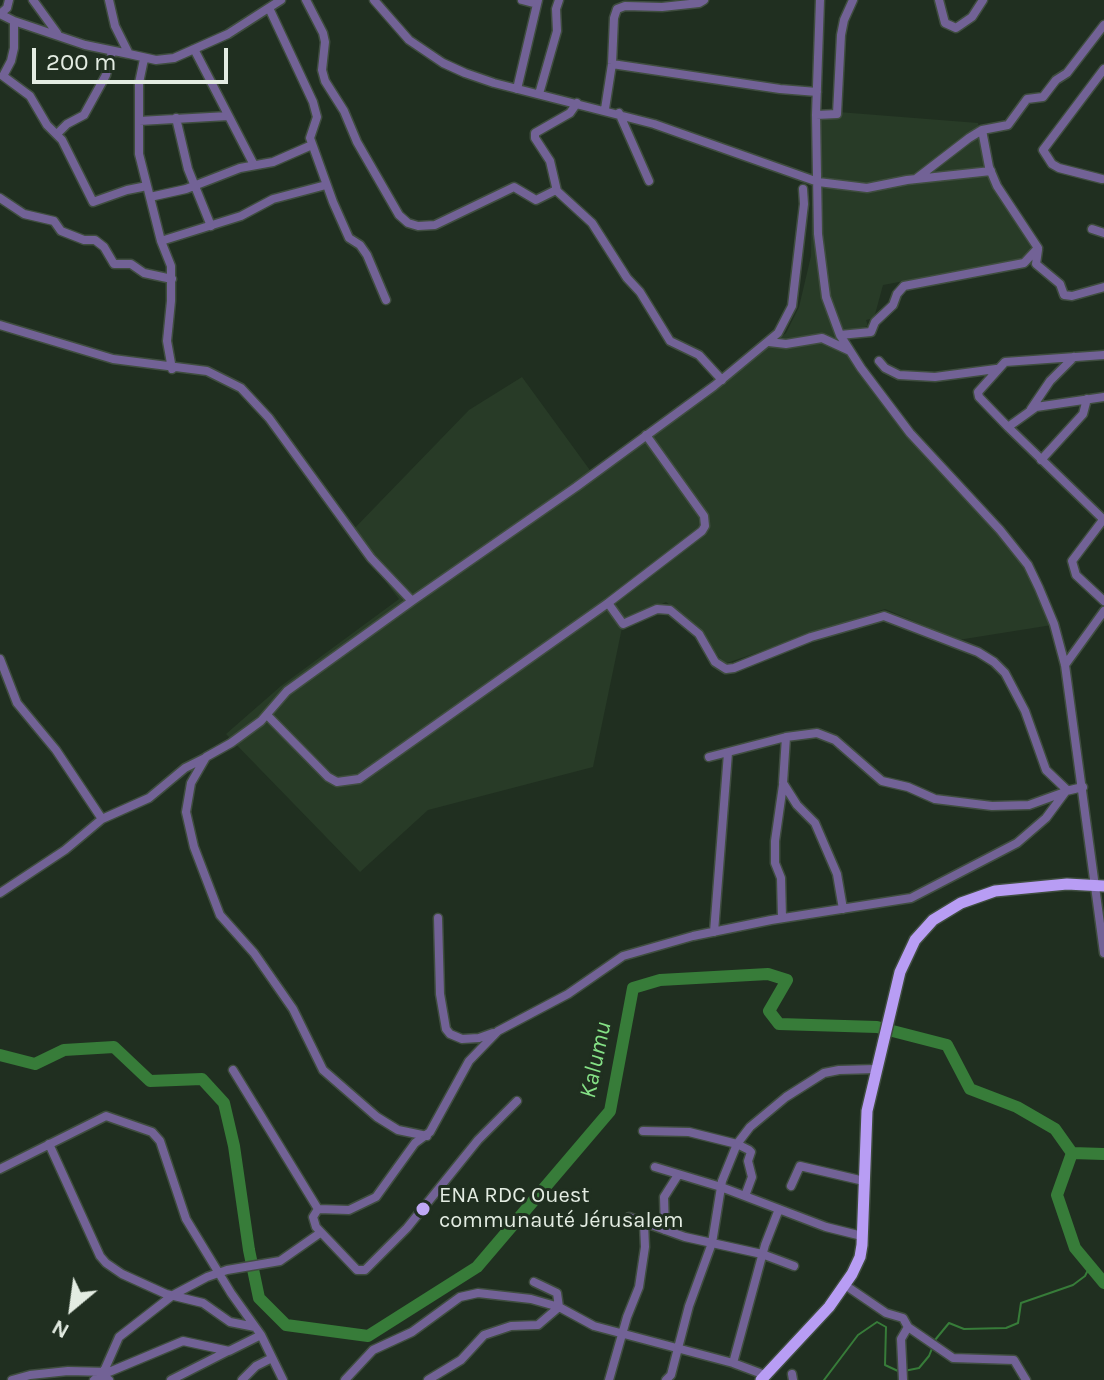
<!DOCTYPE html>
<html>
<head>
<meta charset="utf-8">
<style>
	body { margin:0 }
	#map { position:relative; width:1104px; height:1380px; overflow:hidden; background:#202f20; font-family:Karla,sans-serif }
	canvas { display:block }
	.north { position:absolute; left:32px; top:1268px; width:80px; height:80px; -webkit-text-stroke:6px #202f20; paint-order:stroke; rotate:209deg; font-size:22px; font-weight:700; line-height:32px; text-align:center; color:#e3ece2 }
	.north::after { content:''; display:block; margin:auto; width:28px; height:36px; background:#e3ece2; clip-path:polygon(50% 0,100% 100%,50% 72%,0 100%) }
	.scale { position:absolute; left:32px; top:48px; width:196px; height:36px; box-sizing:border-box; border:4px solid #e3ece2; border-top:0; padding-left:10px; font-size:24px; line-height:28px; white-space:nowrap; color:#e3ece2; -webkit-text-stroke:6px #202f20; paint-order:stroke }
</style>
</head>
<body>
<div id="map">
<canvas width="1104" height="1380"></canvas>
<div class="north">N</div>
<div class="scale">200 m</div>
</div>
<script>
const g = document.querySelector('canvas').getContext('2d');
g.lineJoin = 'round';
function fillPath(path, color) { g.fillStyle = color; g.fill(path, 'evenodd'); }
const poly = rows => new Path2D(rows.map(r => 'M' + r).join(''));
function trace(path, color, width, dash) { g.strokeStyle = color; g.lineWidth = width; g.lineCap = dash ? 'butt' : 'round'; g.setLineDash(dash || []); g.stroke(path); }
function label(font, color, halo, rows, align = 'center') {
  g.font = font + ' Karla,sans-serif'; g.lineWidth = 6; g.setLineDash([]); g.textBaseline = 'middle'; g.strokeStyle = halo; g.fillStyle = color; for (const [text, x, y, turn = 0] of rows) {
    g.save(); g.translate(x, y); g.rotate((+turn || 0) * Math.PI / 180); g.textAlign = isNaN(turn) ? turn : align; if (halo) g.strokeText(text, 0, 0); g.fillText(text, 0, 0); g.restore();
  }
}
const built = poly([
	[813,110,978,123,991,181,1035,248,1027,258,883,285,874,318,866,320,868,326,858,329,842,346,918,445,1032,572,1052,625,958,640,885,609,724,664,698,627,666,602,623,623,593,767,428,810,360,872,226,734,281,686,399,599,349,534,469,410,522,377,592,473,725,381,786,333,799,307,811,256]
]);
const stream = poly([
	[935,1340,949,1323,964,1329,1006,1328,1018,1323,1021,1303,1073,1285,1085,1276,1090,1266],
	[904,1371,919,1368,929,1356,933,1346],
	[824,1380,858,1335,877,1322,886,1327,885,1365,898,1371]
]);
const river = poly([
	[0,1055,35,1064,64,1050,114,1047,150,1081,202,1079,224,1103,234,1146,249,1250,259,1298,286,1325,368,1336,477,1267,610,1111,633,988,660,980,768,974,787,980,769,1011,779,1024,877,1027,947,1045,970,1089,1017,1107,1055,1129,1072,1153,1104,1154],
	[1072,1153,1057,1195,1075,1248,1104,1283]
]);
const minor = poly([
	[9,0,7,8,0,14,14,21,14,48,11,61,3,76,30,96,47,125,62,140,93,202,127,190,147,186],
	[33,0,57,33],
	[109,0,115,26,129,54,156,60,174,58,228,34,281,0],
	[306,0,323,33,325,42,322,70,325,81,344,111,357,142,399,215,408,223,418,226,435,225,514,187,536,200,556,190],
	[374,0,409,40,443,63,465,73,494,83,654,124,818,182,867,188,907,180,991,171],
	[522,0,537,4],
	[820,0,816,115,818,234,826,297,840,335,861,368,910,433,1000,530,1028,565,1039,588,1054,624,1065,665,1104,953],
	[939,0,945,23,956,28,972,17,983,0],
	[269,8,313,102,317,117,310,138,333,202,349,238,360,245,367,255,386,300],
	[14,21,85,45,129,54],
	[194,49,254,165],
	[144,59,139,83,139,154,161,241,171,266,171,301,167,341,172,369],
	[612,64,780,89,817,92],
	[517,89,538,0],
	[539,94,557,31,556,9,559,0],
	[577,103,570,113,535,133,535,138,550,161,557,191,592,223,627,278,640,292,670,341,699,355,722,380],
	[605,109,612,64,614,18,617,9,625,6,662,7,699,3,704,0],
	[619,113,649,181],
	[816,115,837,114,841,35,844,20,853,0],
	[176,118,188,169,211,226],
	[139,121,228,116],
	[57,134,67,124,84,115,106,75,112,52],
	[917,178,969,138,982,130,1008,125,1027,99,1043,97,1056,80,1067,73,1104,25],
	[1102,179,1059,168,1052,164,1043,150,1104,69],
	[150,197,186,189,240,168,273,162,312,145],
	[0,198,24,214,54,221,61,231,84,240,95,240,104,247,114,264,131,264,144,273,172,279],
	[1092,229,1104,233],
	[161,241,241,216,273,199,326,185],
	[1038,250,1036,264,1060,284,1064,295,1072,296,1104,287],
	[0,325,113,359,207,371,241,388,269,418,371,558,412,601,576,487,714,386,778,333,792,306,804,204,803,189],
	[840,335,871,332,875,322,893,305,897,294,904,286,1024,263,1038,248,997,186,989,167,982,130],
	[769,342,786,344,822,338,848,350],
	[1104,355,1005,362,978,392,979,397,1008,427,1104,520],
	[879,361,885,368,899,375,935,377,996,369],
	[1031,409,1050,381,1074,357],
	[1008,427,1036,407,1104,397],
	[1041,460,1083,414,1087,399],
	[1103,520,1072,561,1076,575,1104,601],
	[412,601,287,691,261,721,231,743,206,757,191,783,186,812,194,847,220,915,254,953,293,1009,323,1070,377,1117,398,1130,427,1136],
	[608,603,623,624,657,609,670,610,699,634,715,662,726,669,734,668,811,637,884,616,978,652,994,662,1005,673,1025,711,1046,770,1067,790],
	[0,659,17,703,56,750,102,819],
	[1065,665,1104,611],
	[267,715,328,777,337,782,359,779,608,603,702,531,705,526,704,516,646,435],
	[786,737,783,783,797,805,815,823,837,874,843,909],
	[709,757,786,737,817,733,835,740,882,781,908,787,935,799,992,806,1029,805,1065,792],
	[0,893,65,850,102,819,149,798,185,768,205,758],
	[438,918,440,994,446,1029,450,1034,462,1039,479,1038,493,1033],
	[782,918,781,878,775,863,775,841,783,785],
	[714,932,728,753],
	[233,1070,318,1209],
	[517,1101,478,1140,407,1228,365,1270,357,1270,316,1227,313,1217,318,1209,349,1210,376,1197,415,1143,430,1132,469,1061,498,1031,568,994,623,956,693,936,771,920,911,898,1017,843,1046,818,1066,791,1083,787],
	[643,1131,689,1132,737,1144,749,1150,751,1152,748,1161,752,1177,745,1196],
	[49,1144,100,1256,106,1263,122,1274,166,1294,203,1303,230,1322,255,1327],
	[655,1167,721,1187,826,1227,862,1236],
	[0,1169,106,1116,152,1132,160,1141,186,1219,231,1293,261,1335,283,1380],
	[791,1186,800,1166,864,1181],
	[629,1217,685,1237,762,1254,794,1266],
	[665,1230,664,1197,678,1175],
	[534,1282,557,1293,559,1307],
	[845,1285,886,1313,903,1318,908,1327,953,1358,1014,1360,1026,1380],
	[733,1363,765,1245,779,1209],
	[792,1374,793,1380],
	[12,1380,30,1375,68,1371,109,1372,183,1341,229,1351,261,1335],
	[94,1380,101,1375,109,1380],
	[100,1380,119,1337,173,1295,207,1277,227,1270,280,1261,320,1233],
	[171,1380,228,1351],
	[242,1380,256,1366,272,1358],
	[345,1380,373,1350,412,1332,460,1297,478,1293,531,1299,559,1307,594,1326,733,1363,765,1375],
	[428,1380,461,1360,484,1335,511,1326,538,1325,559,1307],
	[609,1380,627,1317,639,1287,645,1247,644,1223],
	[666,1380,671,1375,689,1306,712,1243,722,1181,737,1144,750,1127,786,1097,824,1073,839,1070,876,1069],
	[903,1380,901,1339,908,1327]
]);
const major = poly([
	[761,1380,829,1307,852,1274,860,1257,862,1245,867,1111,900,972,915,940,933,920,961,903,995,891,1067,884,1104,886]
]);
const markers = [
	[423,1209,8,"#bfa9f4"]
];
const poiNames = [
	["ENA RDC Ouest",439,1196],
	["communauté Jérusalem",439,1221]
];
const waterNames = [
	["Kalumu",596,1060,-78]
];
fillPath(built, '#283b27');
trace(stream, '#377c39', 2);
trace(river, '#377c39', 12);
trace(minor, '#3f4d3f', 11);
trace(major, '#3f4d3f', 14);
trace(minor, '#726296', 8);
trace(major, '#b89df4', 11);
for (const [x, y, r, color] of markers) { const dot = new Path2D(); dot.arc(x, y, r, 0, 2 * Math.PI); g.fillStyle = color; g.fill(dot); trace(dot, '#202f20', 3); }
label('22px', '#e3ece2', '#202f20', poiNames, 'left');
label('italic 24px', '#85e186', '#202f20', waterNames);
</script>
</body>
</html>
